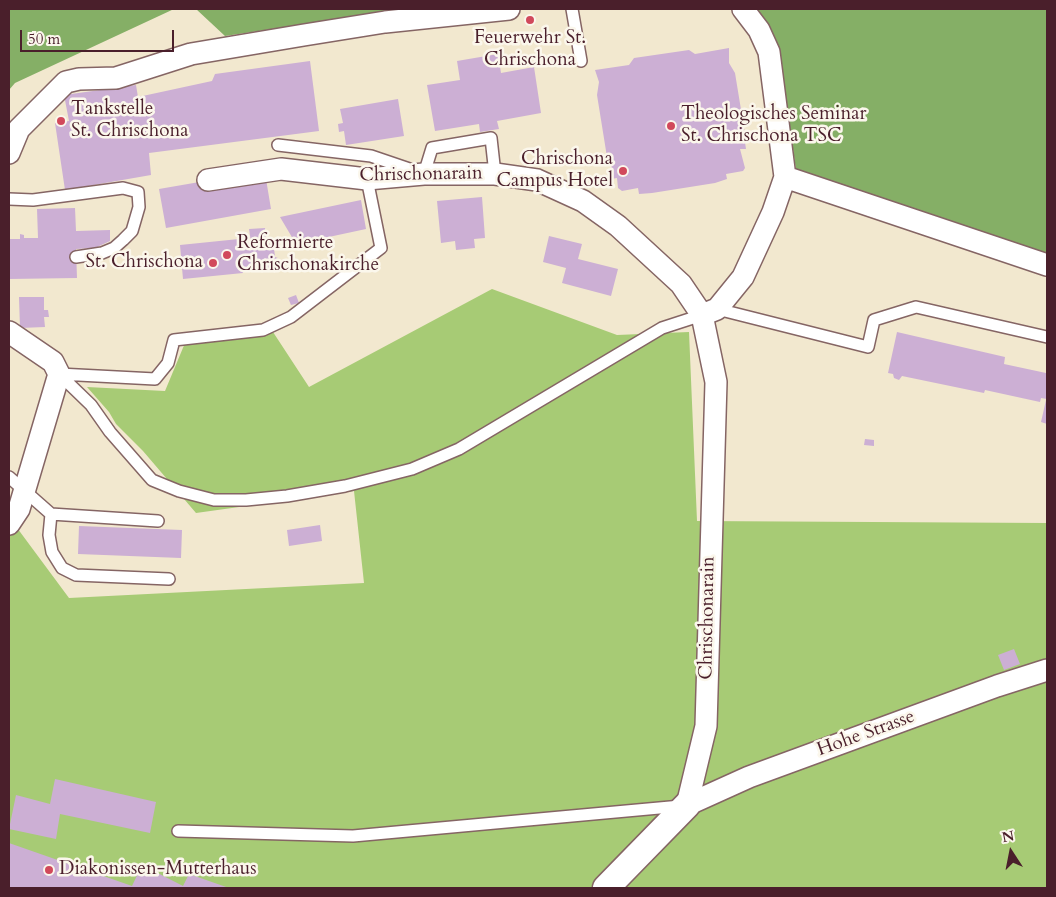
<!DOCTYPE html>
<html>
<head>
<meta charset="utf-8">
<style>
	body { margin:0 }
	#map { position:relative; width:1056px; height:897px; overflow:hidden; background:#f2e8cf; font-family:Cardo,serif }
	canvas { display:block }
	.frame { position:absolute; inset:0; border:10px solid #4a1f2b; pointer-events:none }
	.north { position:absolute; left:986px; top:827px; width:50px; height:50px; -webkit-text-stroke:4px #fbf7ec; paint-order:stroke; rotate:349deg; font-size:14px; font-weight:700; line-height:20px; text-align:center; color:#4a1f2b }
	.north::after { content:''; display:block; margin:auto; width:18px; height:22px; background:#4a1f2b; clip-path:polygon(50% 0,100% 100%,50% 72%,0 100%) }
	.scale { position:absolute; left:20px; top:30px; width:154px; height:22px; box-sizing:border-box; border:2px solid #4a1f2b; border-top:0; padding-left:6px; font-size:15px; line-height:18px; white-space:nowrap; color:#4a1f2b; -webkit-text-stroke:4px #fbf7ec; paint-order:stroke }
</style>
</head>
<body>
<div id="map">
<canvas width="1056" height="897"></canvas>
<div class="frame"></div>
<div class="north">N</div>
<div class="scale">50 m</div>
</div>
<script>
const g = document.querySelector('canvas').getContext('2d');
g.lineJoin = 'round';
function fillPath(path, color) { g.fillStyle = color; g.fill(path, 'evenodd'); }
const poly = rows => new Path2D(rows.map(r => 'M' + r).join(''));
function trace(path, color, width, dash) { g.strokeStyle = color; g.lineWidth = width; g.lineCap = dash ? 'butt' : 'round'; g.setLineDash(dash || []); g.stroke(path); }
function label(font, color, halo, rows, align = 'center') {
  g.font = font + ' Cardo,serif'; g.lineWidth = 5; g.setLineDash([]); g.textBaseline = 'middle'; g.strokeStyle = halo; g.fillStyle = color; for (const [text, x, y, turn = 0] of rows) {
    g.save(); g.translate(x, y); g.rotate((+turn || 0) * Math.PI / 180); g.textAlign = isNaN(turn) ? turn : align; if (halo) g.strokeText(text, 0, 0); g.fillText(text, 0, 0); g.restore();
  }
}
const green = poly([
	[492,289,617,335,689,332,697,521,1047,523,1047,888,9,888,9,517,69,598,364,583,354,491,196,513,143,451,116,424,109,412,87,387,165,391,185,343,273,332,309,387]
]);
const forest = poly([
	[9,9,174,9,15,83,9,90],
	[196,9,406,9,225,36],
	[757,9,1047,9,1047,260,796,170,779,50]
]);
const building = poly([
	[729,48,729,63,735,73,745,134,744,136,746,149,740,149,745,168,743,171,726,174,727,179,715,183,652,193,639,194,638,188,622,191,618,188,617,178,611,179,609,170,612,170,610,159,607,157,597,95,599,82,595,70,629,65,634,58,689,50,695,54],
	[498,54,501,73,534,67,541,113,497,121,499,129,480,132,479,124,435,131,427,85,460,80,457,61],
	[310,61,319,131,149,153,151,175,65,190,55,123,69,121,64,95,136,85,138,97,212,81,215,74],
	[398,99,404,136,346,145,344,131,339,132,338,124,343,123,340,109],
	[266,179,271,209,166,228,159,189,211,180],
	[482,197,485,238,474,239,475,248,456,250,455,241,441,243,437,201],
	[361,200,366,229,296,244,280,217],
	[75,208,76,231,110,230,110,241,95,248,76,249,77,278,9,279,9,239,20,239,20,234,24,235,24,238,38,238,37,209],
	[265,228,266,241,273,246,276,244,277,246,274,248,275,257,278,258,275,259,269,266,270,269,256,268,257,272,255,272,254,268,243,270,243,273,183,279,180,245,239,239,240,243,251,242,249,229],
	[549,236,582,244,578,259,618,269,611,296,562,283,566,268,543,262],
	[296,295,299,303,291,305,288,298],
	[19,297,44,297,44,310,48,310,49,317,44,317,45,327,20,328],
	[897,332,1005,357,1004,364,1046,373,1047,399,1041,398,1040,402,985,390,984,393,902,376,899,380,894,378,893,374,888,373],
	[1046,400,1047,400,1047,424,1041,422],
	[865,439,874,440,874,446,864,445],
	[320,525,322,541,289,546,287,530],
	[79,526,182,530,181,558,78,554],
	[1014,649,1020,664,1004,670,998,655],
	[55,779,156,802,150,833,60,814,56,839,9,829,16,795,50,804],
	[9,843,132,886,142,865,183,886,189,874,229,888,9,888]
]);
const service = poly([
	[572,9,581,61],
	[278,145,371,156,424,174,432,148,491,138,495,174],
	[9,199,33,200,123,188,138,192,139,207,132,231,123,240,114,248,102,253,76,257],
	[717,309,868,347,874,320,916,307,1047,337],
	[59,374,91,405,110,432,152,480,179,491,214,500,246,500,287,496,345,486,412,469,459,449,662,328,702,315],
	[59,374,155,379,168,363,174,340,263,330,291,317,381,248,367,179],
	[9,477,51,514,49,535,52,552,62,568,76,575,169,579],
	[51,514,158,521],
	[178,831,353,836,681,806]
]);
const minor = poly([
	[743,9,759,30,769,52,785,177,1047,265],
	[9,153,19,129,66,82,79,79,116,78,191,54,304,35,385,22,509,9],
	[208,180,281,169,367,179,424,174,495,174,537,180,583,201,618,226,681,284,702,315,716,382,706,726,687,805],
	[702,315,717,309,743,277,773,212,785,177],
	[9,332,53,362,59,374,19,509,9,524],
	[687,805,749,777,997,686,1047,670]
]);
const tertiary = poly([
	[606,888,687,805]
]);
const markers = [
	[530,20,5,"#d1495b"],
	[61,121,5,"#d1495b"],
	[671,126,5,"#d1495b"],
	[623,171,5,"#d1495b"],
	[227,255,5,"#d1495b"],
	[213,263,5,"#d1495b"],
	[49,870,5,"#d1495b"]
];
const poiNames = [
	["Feuerwehr St.",530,39,"center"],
	["Chrischona",530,61,"center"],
	["Tankstelle",71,110],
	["St. Chrischona",71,132],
	["Theologisches Seminar",681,115],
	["St. Chrischona TSC",681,137],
	["Chrischona",613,160,"right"],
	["Campus Hotel",613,182,"right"],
	["Reformierte",237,244],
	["Chrischonakirche",237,266],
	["St. Chrischona",203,263,"right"],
	["Diakonissen-Mutterhaus",59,870]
];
const streetNames = [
	["Chrischonarain",421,175,-1],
	["Chrischonarain",708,618,-89],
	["Hohe Strasse",866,734,-20]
];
fillPath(green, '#a7cb75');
fillPath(forest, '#85af66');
fillPath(building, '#ccafd4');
trace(service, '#856564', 14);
trace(minor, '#856564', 24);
trace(tertiary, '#856564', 29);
trace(service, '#fff', 11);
trace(minor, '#fff', 21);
trace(tertiary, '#fff', 26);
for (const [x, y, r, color] of markers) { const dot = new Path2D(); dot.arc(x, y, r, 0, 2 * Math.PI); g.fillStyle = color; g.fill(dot); trace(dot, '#fbf7ec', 2); }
label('19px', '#4a1f2b', '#fbf7ec', poiNames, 'left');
label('19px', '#4a1f2b', '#fbf7ec', streetNames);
</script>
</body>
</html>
